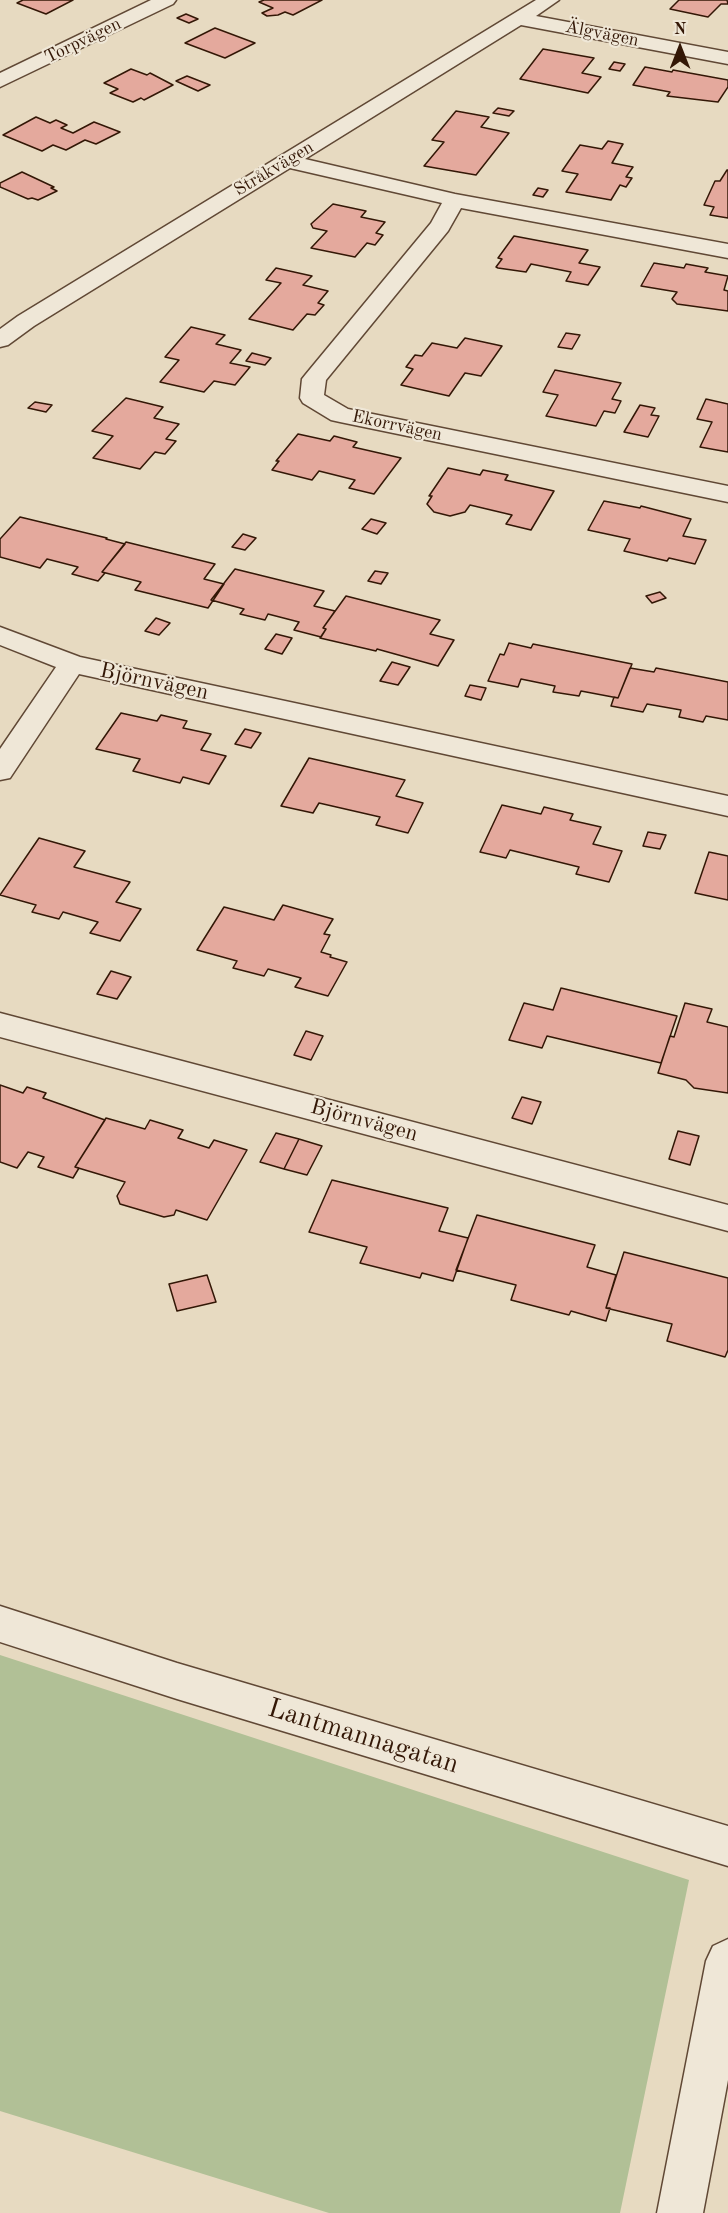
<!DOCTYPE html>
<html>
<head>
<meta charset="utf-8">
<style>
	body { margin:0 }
	#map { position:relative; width:728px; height:2213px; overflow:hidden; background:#e7dac1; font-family:"Old Standard TT",serif }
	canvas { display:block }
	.north { position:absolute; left:650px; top:18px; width:60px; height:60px; -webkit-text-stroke:4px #efe7d7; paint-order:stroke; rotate:0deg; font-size:16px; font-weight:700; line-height:24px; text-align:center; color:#331706 }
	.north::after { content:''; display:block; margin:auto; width:21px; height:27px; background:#331706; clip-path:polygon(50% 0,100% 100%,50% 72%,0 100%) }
</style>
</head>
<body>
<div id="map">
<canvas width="728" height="2213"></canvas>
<div class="north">N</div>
</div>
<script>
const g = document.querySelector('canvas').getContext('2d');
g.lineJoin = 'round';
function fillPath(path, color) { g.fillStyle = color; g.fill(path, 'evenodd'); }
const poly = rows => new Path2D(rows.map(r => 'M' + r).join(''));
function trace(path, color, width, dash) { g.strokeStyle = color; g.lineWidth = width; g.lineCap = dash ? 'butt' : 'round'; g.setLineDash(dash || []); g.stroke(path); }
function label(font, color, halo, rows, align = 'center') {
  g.font = font + ' "Old Standard TT",serif'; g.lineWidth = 4.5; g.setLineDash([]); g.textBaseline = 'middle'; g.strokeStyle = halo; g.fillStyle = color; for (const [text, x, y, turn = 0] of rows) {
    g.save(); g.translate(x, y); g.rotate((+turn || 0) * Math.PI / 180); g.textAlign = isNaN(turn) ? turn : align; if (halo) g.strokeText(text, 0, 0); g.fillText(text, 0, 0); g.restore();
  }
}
const green = poly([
	[0,1655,689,1880,620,2213,329,2213,0,2111]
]);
const building = poly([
	[23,0,73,0,46,14,17,3,23,0],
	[264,0,322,0,293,15,285,12,278,15,267,16,262,13,273,8,259,2,264,0],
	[679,0,727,0,728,4,721,4,708,17,670,9,679,0],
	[186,14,198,19,189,23,177,18,186,14],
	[215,28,255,43,225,58,185,43,215,28],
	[543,49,594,58,582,73,601,77,588,93,520,79,543,49],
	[614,62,625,64,620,71,609,69,614,62],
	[645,67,672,72,673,70,728,80,728,87,718,102,667,96,670,92,633,85,645,67],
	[131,69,147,75,150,73,173,85,144,100,141,98,133,102,110,93,118,89,104,83,131,69],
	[187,76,210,85,198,91,176,81,187,76],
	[498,108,514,111,509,116,493,113,498,108],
	[456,111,489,117,481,127,509,133,476,175,424,166,444,142,432,140,456,111],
	[36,117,50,123,56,120,67,125,61,128,73,133,94,122,120,132,96,144,85,140,66,150,53,145,42,151,3,135,36,117],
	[608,141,623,144,612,163,633,167,626,177,632,178,626,187,620,185,611,200,566,192,578,174,562,171,580,145,602,149,608,141],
	[727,170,728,170,728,218,710,215,714,207,704,205,715,181,720,181,727,170],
	[22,172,54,187,51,188,57,191,38,200,32,198,28,199,0,187,0,183,22,172],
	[538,188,548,190,543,197,533,195,538,188],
	[333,204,366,211,361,217,385,222,376,233,383,235,375,245,367,243,355,257,311,248,327,231,313,228,311,224,333,204],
	[514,236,588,250,579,263,600,267,588,285,566,281,571,272,531,264,526,272,498,268,496,267,502,259,498,258,514,236],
	[654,263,684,268,686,264,708,268,705,272,728,276,724,290,728,291,728,311,677,304,672,299,677,292,641,286,654,263],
	[276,268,312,276,303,285,328,291,318,303,324,305,315,315,307,314,293,330,249,319,281,283,266,280,276,268],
	[191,327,225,335,216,344,241,350,230,363,250,367,235,385,214,381,204,392,160,382,179,360,165,357,191,327],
	[566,333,580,335,572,349,558,347,566,333],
	[465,338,502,346,481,376,465,373,449,396,401,385,413,369,406,367,415,355,422,356,432,343,457,348,465,338],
	[252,353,271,358,265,365,246,361,252,353],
	[555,370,621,383,612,399,621,401,615,413,604,411,596,426,546,416,558,395,543,392,555,370],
	[126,398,163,407,154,418,179,424,166,439,176,441,165,454,155,452,140,469,93,458,113,436,92,431,126,398],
	[706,399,728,404,728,452,700,447,712,422,697,419,706,399],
	[35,402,52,405,46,412,28,408,35,402],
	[640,405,655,408,651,415,659,416,648,437,624,432,640,405],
	[298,434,330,441,334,436,357,442,353,447,401,458,374,494,349,488,355,480,319,471,312,480,272,470,279,461,276,461,298,434],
	[448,468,480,475,483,470,508,475,505,480,554,491,531,530,506,524,512,515,470,505,465,512,450,516,434,512,427,504,432,496,429,496,448,468],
	[604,501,640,508,641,506,691,519,683,536,706,540,695,564,669,558,667,561,624,551,630,539,588,530,604,501],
	[20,517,107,538,106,539,125,544,102,572,105,573,98,581,72,574,78,567,47,559,40,568,0,557,0,539,20,517],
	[371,519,386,523,377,534,362,529,371,519],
	[243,534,256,538,245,550,232,547,243,534],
	[126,542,215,564,204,579,224,584,208,608,135,590,141,582,102,572,126,542],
	[235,569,324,591,314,606,335,611,323,628,326,629,321,637,294,630,299,622,268,614,265,620,240,614,244,609,211,600,235,569],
	[375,571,388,573,381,584,368,581,375,571],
	[660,592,666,598,652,603,646,596,660,592],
	[346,596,440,620,430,634,454,640,438,666,377,649,376,651,320,638,326,629,323,628,346,596],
	[156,618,170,623,159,635,145,631,156,618],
	[276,634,292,638,282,654,265,649,276,634],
	[509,643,531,648,533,644,632,664,618,698,581,691,579,696,553,692,555,686,521,679,518,687,488,681,500,654,504,655,509,643],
	[392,662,410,667,398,685,380,681,392,662],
	[630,668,654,672,656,668,728,682,728,720,706,716,703,722,679,717,681,710,647,704,643,712,611,706,614,697,618,698,630,668],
	[470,685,486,688,481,700,465,696,470,685],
	[121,713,157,721,161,715,187,721,183,728,211,734,201,750,226,756,209,784,183,777,180,783,133,771,140,759,96,749,121,713],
	[245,729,261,733,251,748,235,744,245,729],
	[309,758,405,780,396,796,423,803,408,833,376,825,380,817,319,803,313,813,281,806,309,758],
	[502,805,541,814,544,807,573,814,570,820,601,827,593,844,622,851,609,882,576,874,579,867,510,850,506,858,480,852,502,805],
	[648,832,666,835,660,849,643,846,648,832],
	[39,838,85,851,74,867,130,882,116,902,141,909,120,941,90,933,98,922,63,912,59,919,32,912,36,905,0,895,39,838],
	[709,852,728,856,728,900,695,893,709,852],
	[283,905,333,919,324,934,330,935,321,952,331,955,330,957,347,962,328,996,295,987,301,978,268,969,264,976,233,968,237,961,197,950,224,907,274,920,283,905],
	[111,971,131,977,117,999,97,994,111,971],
	[561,988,677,1016,661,1063,547,1036,542,1048,509,1040,524,1003,553,1010,561,988],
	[685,1003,712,1009,707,1022,728,1027,728,1093,694,1088,686,1080,658,1073,670,1036,674,1037,685,1003],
	[306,1031,323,1036,311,1060,294,1055,306,1031],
	[0,1085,23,1093,27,1087,46,1093,43,1098,105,1120,75,1167,79,1168,73,1178,38,1167,44,1157,28,1152,17,1168,0,1162,0,1085],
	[522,1097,541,1102,532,1124,512,1118,522,1097],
	[106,1118,145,1129,150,1120,183,1130,178,1138,209,1148,214,1140,247,1150,207,1220,176,1210,174,1215,164,1217,120,1204,117,1196,125,1182,75,1167,106,1118],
	[678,1131,699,1136,690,1165,669,1159,678,1131],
	[276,1133,299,1139,284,1169,260,1162,276,1133],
	[299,1139,322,1146,307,1175,284,1169,299,1139],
	[332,1180,448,1208,439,1231,468,1238,453,1281,422,1273,420,1278,360,1263,367,1247,309,1232,332,1180],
	[477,1215,595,1245,587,1267,616,1275,606,1308,610,1308,606,1321,571,1311,569,1315,511,1300,516,1285,456,1270,477,1215],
	[624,1252,728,1278,728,1350,725,1357,667,1341,672,1324,606,1308,624,1252],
	[207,1275,216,1302,177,1311,169,1284,207,1275]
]);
const minor = poly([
	[151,0,176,0,173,4,0,87,0,73,151,0],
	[536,0,559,0,536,16,728,52,728,64,521,25,305,159,455,194,728,244,728,258,461,208,448,231,326,380,324,395,348,409,728,486,728,502,340,422,331,420,303,403,300,398,302,379,306,374,431,223,442,203,290,168,34,326,8,345,0,347,0,329,18,316,536,0],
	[0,627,80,657,728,796,728,816,79,674,10,778,0,780,0,749,56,667,0,645,0,627],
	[0,1013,728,1205,728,1231,0,1037,0,1013],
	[728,1939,728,2080,703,2213,657,2213,706,1961,713,1946,728,1939]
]);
const tertiary = poly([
	[0,1606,177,1663,728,1826,728,1866,177,1699,0,1642,0,1606]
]);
const farStreetnames = [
	["Älgvägen",602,34,11],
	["Torpvägen",83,41,-26],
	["Stråkvägen",274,169,-31],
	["Ekorrvägen",397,426,12]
];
const streetNames = [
	["Björnvägen",154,682,12],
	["Björnvägen",364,1121,15]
];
const nearStreetnames = [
	["Lantmannagatan",363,1737,17]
];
fillPath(green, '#b1c096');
fillPath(building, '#e4a99d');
trace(building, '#331706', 1.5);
trace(minor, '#604835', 3);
trace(tertiary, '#604835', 3);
fillPath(minor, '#efe7d7');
fillPath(tertiary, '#efe7d7');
label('18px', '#331706', '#efe7d7', farStreetnames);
label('22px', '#331706', '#efe7d7', streetNames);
label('27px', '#331706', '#efe7d7', nearStreetnames);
</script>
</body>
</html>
